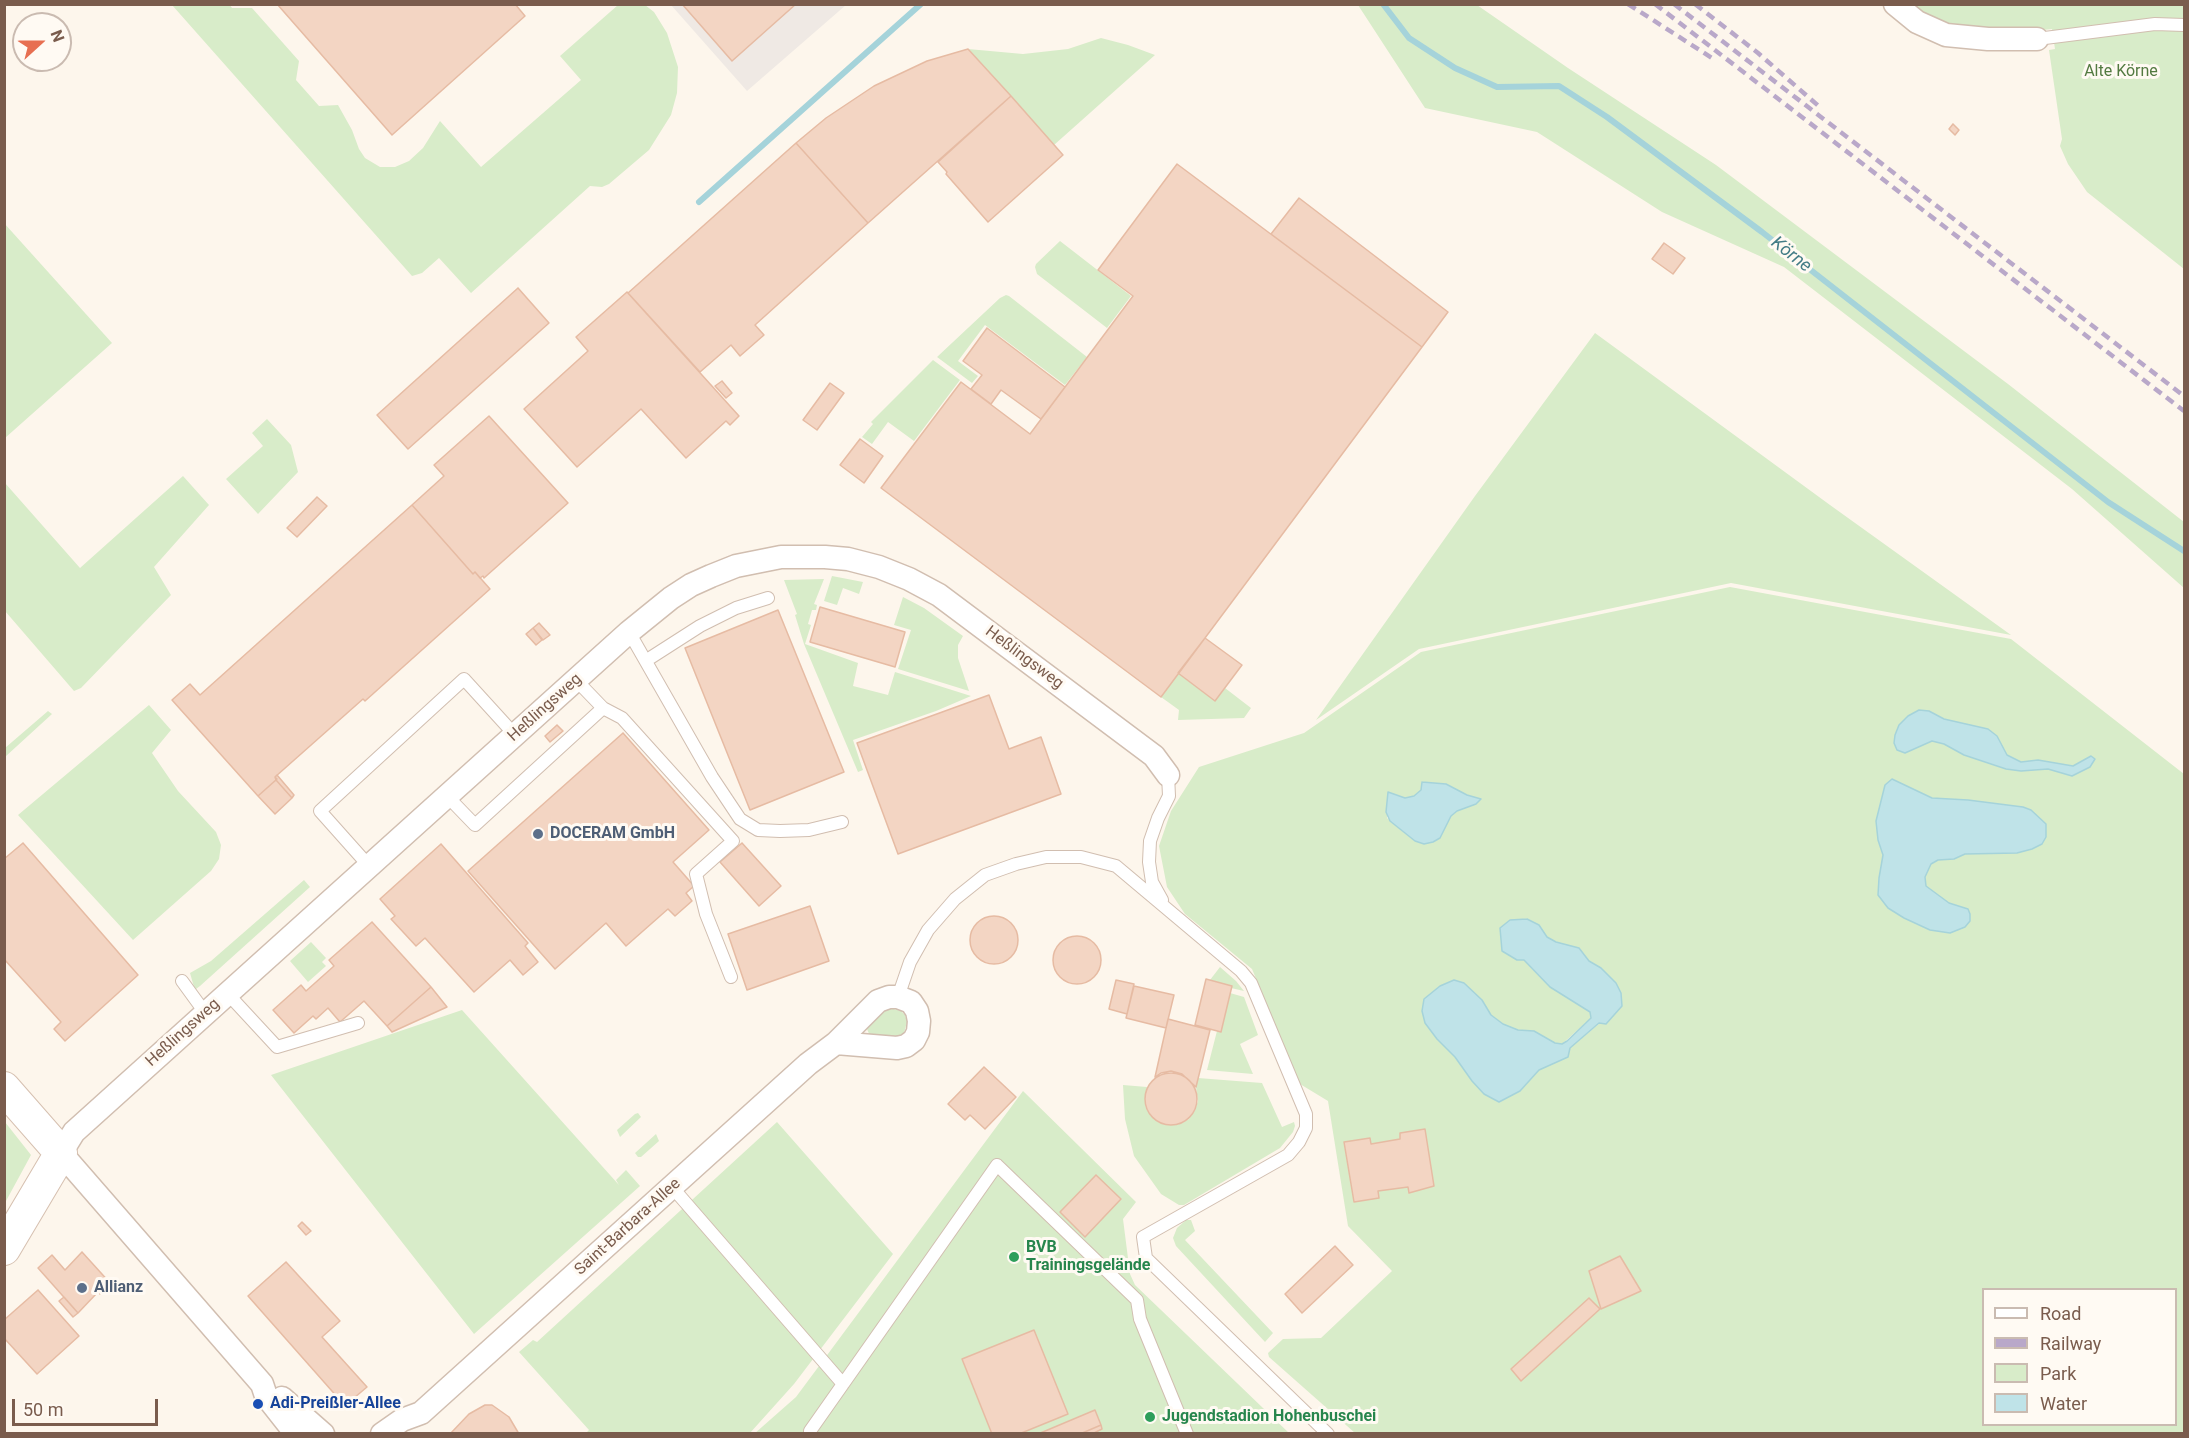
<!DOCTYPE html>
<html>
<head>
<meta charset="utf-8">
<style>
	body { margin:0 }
	#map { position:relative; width:2189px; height:1438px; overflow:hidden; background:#fdf6ec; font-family:Roboto,sans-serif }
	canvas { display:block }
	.frame { position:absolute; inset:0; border:6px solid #7a5c4d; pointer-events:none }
	.legend { position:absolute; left:1982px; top:1288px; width:195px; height:138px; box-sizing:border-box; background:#fffaf3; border:2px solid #cabbb1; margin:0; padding:8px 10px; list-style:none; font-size:18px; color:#7a5c4d }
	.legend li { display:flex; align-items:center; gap:12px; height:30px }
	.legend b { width:30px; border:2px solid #cabbb1 }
	.north { position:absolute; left:12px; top:12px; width:60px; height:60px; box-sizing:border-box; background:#fffaf3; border:2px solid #cabbb1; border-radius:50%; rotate:69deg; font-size:16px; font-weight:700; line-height:24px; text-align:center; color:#7a5c4d }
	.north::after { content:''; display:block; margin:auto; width:21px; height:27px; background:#e76f51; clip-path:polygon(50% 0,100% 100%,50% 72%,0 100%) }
	.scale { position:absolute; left:12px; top:1399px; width:146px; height:27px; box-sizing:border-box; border:3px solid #7a5c4d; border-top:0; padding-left:8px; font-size:18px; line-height:21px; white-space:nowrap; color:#7a5c4d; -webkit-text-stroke:4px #fffaf3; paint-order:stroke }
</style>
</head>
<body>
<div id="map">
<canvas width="2189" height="1438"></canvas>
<div class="frame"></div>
<ul class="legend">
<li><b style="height:8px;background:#fff"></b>Road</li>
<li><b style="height:8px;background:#b9a8c9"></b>Railway</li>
<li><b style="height:16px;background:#d8ecc9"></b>Park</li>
<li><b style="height:16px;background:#bfe3e8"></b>Water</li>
</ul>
<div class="north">N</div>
<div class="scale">50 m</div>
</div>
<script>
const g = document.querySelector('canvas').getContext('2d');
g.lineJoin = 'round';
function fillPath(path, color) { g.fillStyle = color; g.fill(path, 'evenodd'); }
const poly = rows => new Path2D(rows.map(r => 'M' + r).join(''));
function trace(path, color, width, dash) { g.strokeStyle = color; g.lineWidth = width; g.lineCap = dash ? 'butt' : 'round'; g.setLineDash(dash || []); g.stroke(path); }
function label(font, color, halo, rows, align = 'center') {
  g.font = font + ' Roboto,sans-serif'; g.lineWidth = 6; g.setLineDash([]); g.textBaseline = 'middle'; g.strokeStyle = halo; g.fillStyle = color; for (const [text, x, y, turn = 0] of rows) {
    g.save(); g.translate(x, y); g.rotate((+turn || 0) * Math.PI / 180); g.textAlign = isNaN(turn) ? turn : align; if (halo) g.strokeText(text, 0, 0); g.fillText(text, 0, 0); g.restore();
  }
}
const industrial = poly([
	[671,5,846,5,747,91]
]);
const green = poly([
	[229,4,232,8,252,8,299,61,296,80,319,106,338,105,352,130,359,149,365,158,380,167,395,167,409,161,423,148,440,121,481,167,581,80,560,56,618,5,645,5,654,12,667,33,678,67,677,93,671,115,649,150,609,184,602,187,590,186,471,293,439,258,422,273,412,276,172,5],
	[1358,5,1477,5,1568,68,1716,165,2008,384,2184,522,2184,588,2072,489,1784,267,1662,212,1537,132,1425,108],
	[1904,5,2184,5,2184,269,2087,192,2068,164,2060,146,2062,139,2049,50,2055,49,2052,29,2024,32,1956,30],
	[1101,38,1128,45,1155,55,1054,145,968,49,1023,54,1068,49],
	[4,223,112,343,5,438,4,438],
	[1060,241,1131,296,1107,328,1037,274,1035,267,1036,264],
	[1006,295,1009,296,1087,357,1065,385,985,325,958,361,978,376,972,383,937,357,1000,298],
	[1595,333,1830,505,2011,635,1731,583,1419,649,1316,720,1475,496],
	[933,360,960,380,914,441,888,422,872,444,862,437,873,424,871,422],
	[267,419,291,445,298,472,258,514,226,479,263,446,252,433],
	[183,476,209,505,154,567,171,595,81,688,74,691,5,611,5,483,80,568],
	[832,576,863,582,859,594,843,588,837,605,824,601],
	[824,579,814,604,817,605,816,610,812,610,808,624,811,625,805,644,858,663,853,686,888,695,895,672,971,696,936,711,853,740,863,770,858,772,804,644,795,615,797,614,784,580],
	[1730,587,2011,639,2184,774,2184,1433,1355,1433,1269,1357,1268,1353,1283,1339,1321,1338,1392,1271,1348,1226,1328,1101,1300,1084,1252,969,1185,914,1167,887,1159,846,1171,811,1199,767,1304,733,1421,652],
	[1422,782,1446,784,1467,795,1480,799,1476,804,1457,811,1451,816,1440,838,1406,834,1387,818,1389,793,1405,798,1414,796,1421,790],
	[1539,925,1547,937,1556,942,1579,948,1589,961,1601,968,1600,1023,1570,1048,1568,1057,1539,1070,1520,1091,1472,1081,1455,1057,1437,1039,1425,1023,1422,1011,1482,1000,1491,1015,1503,1024,1518,1030,1534,1031,1555,1043,1562,1044,1591,1018,1590,1012,1538,975,1524,960],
	[1984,1290,2176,1290,2176,1424,1984,1424],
	[903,597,924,608,963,636,958,645,958,658,969,691,898,669,911,630,894,625],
	[1178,673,1215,701,1225,688,1251,708,1244,718,1178,720,1179,710,1161,697],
	[149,705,171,730,152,753,178,791,216,832,221,845,219,859,211,871,133,940,18,815],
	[48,711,52,714,5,757,5,748],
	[304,880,310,887,200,986,196,989,194,987,190,973,211,961],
	[311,942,326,958,322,962,326,966,308,982,290,961],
	[1220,967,1236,981,1244,991,1231,988,1232,986,1210,980],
	[1230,993,1244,997,1258,1035,1240,1044,1253,1074,1207,1070,1217,1031,1220,1032],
	[890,1008,901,1011,905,1015,907,1022,904,1033,895,1038,870,1036,867,1029,869,1025,885,1010],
	[462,1010,619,1185,616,1180,626,1170,640,1186,474,1334,271,1075],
	[1198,1078,1262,1083,1282,1127,1294,1122,1295,1126,1293,1132,1280,1148,1184,1205,1179,1205,1161,1194,1134,1156,1125,1119,1123,1085,1147,1087,1145,1097,1146,1108,1151,1116,1160,1123,1169,1125,1180,1124,1189,1119,1195,1110,1198,1101,1196,1087],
	[1023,1091,1136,1202,1123,1219,1130,1274,1135,1285,1289,1433,754,1434,796,1397],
	[638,1113,641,1117,620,1137,617,1130,635,1114],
	[5,1122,31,1155,6,1201,4,1201],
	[777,1122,893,1254,794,1384,750,1433,586,1433,589,1430,519,1352,533,1340,537,1342],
	[656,1134,659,1141,641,1157,638,1157,635,1153],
	[1186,1220,1191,1220,1195,1231,1185,1240,1273,1333,1265,1342,1176,1246,1173,1238,1177,1228]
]);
const water = poly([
	[1919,710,1929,711,1944,719,1988,729,1997,736,2007,755,2021,762,2038,760,2073,766,2091,756,2095,759,2090,767,2072,776,2048,769,2021,771,2006,769,1964,755,1944,744,1932,741,1905,753,1897,750,1894,743,1895,735,1899,725,1908,716,1919,710],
	[1892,779,1932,798,1968,800,2023,807,2031,810,2046,824,2046,837,2042,844,2032,849,2017,853,1965,854,1954,859,1938,860,1931,864,1925,877,1926,886,1949,903,1968,909,1970,914,1970,921,1965,927,1950,933,1930,930,1904,918,1888,908,1878,895,1879,878,1883,855,1878,840,1876,821,1885,785,1892,779],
	[1422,782,1446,784,1467,795,1481,799,1476,804,1457,811,1451,816,1440,838,1433,842,1424,844,1415,841,1390,821,1386,812,1388,792,1405,798,1414,796,1421,790,1422,782],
	[1527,919,1539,925,1547,937,1556,942,1579,948,1589,961,1601,968,1616,983,1621,993,1622,1006,1606,1024,1599,1023,1570,1048,1568,1057,1539,1070,1520,1091,1499,1102,1484,1094,1472,1081,1455,1057,1437,1039,1425,1023,1422,1011,1424,999,1440,986,1454,980,1464,983,1482,1000,1491,1015,1503,1024,1518,1030,1534,1031,1555,1043,1562,1044,1567,1041,1591,1018,1590,1012,1550,987,1524,960,1517,960,1502,951,1500,928,1510,920,1527,919]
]);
const stream = poly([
	[1383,4,1409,38,1455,68,1497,87,1559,86,1607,117,1762,232,2108,502,2184,551],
	[699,202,921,4]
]);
const building = poly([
	[277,4,515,4,525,16,392,135,277,4],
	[682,4,796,4,732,61,682,4],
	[968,49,1011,96,868,223,796,143,826,118,874,86,927,61,968,49],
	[1011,96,1063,155,988,222,946,174,947,172,938,162,1011,96],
	[1953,124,1959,130,1955,135,1949,129,1953,124],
	[796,143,868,223,755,325,764,335,740,356,731,345,700,372,628,293,796,143],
	[1177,164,1422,347,1161,697,881,488,961,382,1030,434,1133,296,1098,270,1177,164],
	[1299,198,1448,312,1422,347,1271,234,1299,198],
	[1664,243,1685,258,1673,274,1652,259,1664,243],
	[518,288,549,323,408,449,377,415,518,288],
	[627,292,739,416,730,425,726,421,686,458,641,409,577,467,524,409,588,351,576,337,627,292],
	[987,328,1065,387,1041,419,1001,390,991,404,971,389,982,375,963,361,987,328],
	[722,381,732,393,726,398,715,386,722,381],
	[830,383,844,393,817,430,803,420,830,383],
	[489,416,568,503,484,578,483,576,480,578,475,572,473,574,412,505,444,476,434,465,489,416],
	[860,439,883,456,864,483,840,465,860,439],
	[317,497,327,506,297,537,287,528,317,497],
	[412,505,473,574,475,572,490,589,365,701,363,699,275,777,277,779,258,796,172,700,190,684,200,695,412,505],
	[820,607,905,632,895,667,810,642,820,607],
	[778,610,844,772,750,810,685,648,778,610],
	[539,623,550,635,543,640,533,628,539,623],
	[533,628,542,640,536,645,526,634,533,628],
	[1205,638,1242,665,1215,701,1178,673,1205,638],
	[989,695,1009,749,1041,737,1061,794,898,854,857,743,989,695],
	[557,725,563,731,550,742,545,736,557,725],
	[623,733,709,830,673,862,694,886,686,893,692,901,675,916,668,909,626,946,606,923,555,969,468,871,623,733],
	[277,775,294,795,292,798,276,780,275,777,277,775],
	[276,780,292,798,275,814,258,796,276,780],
	[23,843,138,975,65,1041,54,1029,61,1022,4,959,4,859,23,843],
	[742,843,781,886,759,906,720,862,742,843],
	[441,844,528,943,525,946,538,962,523,975,510,960,474,992,425,938,416,946,391,919,395,916,380,899,441,844],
	[810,906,829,961,747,990,728,934,810,906],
	'970 940a24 24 0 1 1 48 0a24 24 0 1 1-48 0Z',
	[372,922,431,987,387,1026,364,1001,340,1022,328,1008,316,1019,313,1016,294,1033,273,1010,301,985,306,991,334,966,329,960,372,922],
	'1053 960a24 24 0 1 1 48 0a24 24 0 1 1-48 0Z',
	[1206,979,1232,986,1221,1032,1195,1025,1206,979],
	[1116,980,1134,984,1127,1014,1109,1009,1116,980],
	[1134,986,1174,995,1166,1028,1126,1018,1134,986],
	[431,987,447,1007,392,1032,387,1026,431,987],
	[1168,1019,1210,1030,1196,1087,1182,1074,1171,1071,1161,1073,1155,1077,1168,1019],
	[984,1067,1016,1097,985,1129,970,1115,965,1120,948,1104,984,1067],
	'1145 1099a26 26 0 1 1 52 0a26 26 0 1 1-52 0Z',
	[1425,1129,1434,1186,1409,1193,1408,1187,1378,1191,1379,1198,1354,1202,1344,1142,1370,1138,1371,1144,1400,1139,1400,1133,1425,1129],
	[1096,1175,1121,1199,1085,1237,1060,1212,1096,1175],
	[302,1222,311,1231,306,1235,298,1226,302,1222],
	[1335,1246,1353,1265,1302,1313,1285,1294,1335,1246],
	[82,1252,111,1284,100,1294,98,1292,78,1313,38,1268,52,1255,65,1270,82,1252],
	[1620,1256,1641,1291,1601,1309,1589,1271,1620,1256],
	[286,1262,340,1321,322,1337,367,1387,354,1398,339,1399,248,1296,286,1262],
	[38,1290,79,1336,37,1374,4,1338,4,1320,38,1290],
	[64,1297,78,1313,73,1317,59,1301,64,1297],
	[1589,1298,1600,1309,1521,1381,1511,1369,1589,1298],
	[1034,1330,1068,1414,1019,1434,992,1434,962,1359,1034,1330],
	[485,1405,492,1405,509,1417,519,1434,450,1434,469,1414,485,1405],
	[1095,1410,1101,1425,1080,1434,1038,1434,1095,1410],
	[1101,1425,1102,1429,1092,1434,1080,1434,1101,1425]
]);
const lane = poly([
	[2037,39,2155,24,2184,25],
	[629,632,712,777,740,819,758,830,780,831,809,830,842,822],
	[647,660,700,626,736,608,768,598],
	[576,680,603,708,622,718,733,841,696,874,706,914,731,977],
	[447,796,475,825,603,708],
	[369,866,320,811,464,679,515,735],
	[1162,900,1152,882,1149,862,1150,841,1158,818,1169,796,1168,775],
	[182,981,206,1014],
	[227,993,277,1047,358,1023],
	[898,997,910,962,928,930,955,899,985,875,1016,864,1046,857,1081,857,1116,866,1241,971,1251,983,1306,1114,1306,1128,1299,1142,1288,1155,1143,1237,1146,1258,1328,1434],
	[672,1187,843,1384],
	[811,1434,810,1431,997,1165,1137,1300,1140,1319,1187,1434]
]);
const street = poly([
	[1895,4,1917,22,1946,35,1988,39,2037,39],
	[282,1398,323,1434],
	[296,1434,266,1396,262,1384,61,1153,74,1132,629,632,671,598,691,585,711,576,736,566,781,557,825,557,848,559,879,567,909,579,939,595,1154,756,1168,775],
	[382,1434,402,1420,421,1413,808,1064,836,1043,878,1001,889,997,898,997,911,1002,917,1011,919,1021,918,1032,914,1040,906,1046,897,1048,836,1043]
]);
const secondary = poly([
	[4,1088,61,1153,4,1249]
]);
const rail = poly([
	[1628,4,1712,58],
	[1655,4,2184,411],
	[1674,4,2184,396],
	[1695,4,1758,53,1822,109]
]);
const markers = [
	[538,834,6,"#5c6f8a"],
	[1014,1257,6,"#2e9e5b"],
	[82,1288,6,"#5c6f8a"],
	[258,1404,6,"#1a4fb4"],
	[1150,1417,6,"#2e9e5b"]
];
const parkNames = [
	["Alte Körne",2121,72]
];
const streetNames = [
	["Heßlingsweg",1024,658,37],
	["Heßlingsweg",545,708,-42],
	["Heßlingsweg",183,1033,-42],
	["Saint-Barbara-Allee",628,1227,-42]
];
const serviceNames = [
	["DOCERAM GmbH",550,834],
	["Allianz",94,1288]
];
const leisureNames = [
	["BVB",1026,1248],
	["Trainingsgelände",1026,1266],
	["Jugendstadion Hohenbuschei",1162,1417]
];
const transitNames = [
	["Adi-Preißler-Allee",270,1404]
];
const waterNames = [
	["Körne",1791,255,38]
];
fillPath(industrial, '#efe9e4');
fillPath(green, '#d8ecc9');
fillPath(water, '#bfe3e8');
trace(water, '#a5d3da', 1.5);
trace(stream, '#a5d3da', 6);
fillPath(building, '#f3d5c3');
trace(building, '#e6bba3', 1.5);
trace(lane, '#d1beb0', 14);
trace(street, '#d1beb0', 25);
trace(secondary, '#d6c0b0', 34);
trace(lane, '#fff', 12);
trace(street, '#fff', 22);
trace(secondary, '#fff', 32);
trace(rail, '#b9a8c9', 4.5, [9, 6]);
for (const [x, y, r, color] of markers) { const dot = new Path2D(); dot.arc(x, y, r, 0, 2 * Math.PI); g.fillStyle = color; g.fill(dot); trace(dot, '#fffaf3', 2); }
label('16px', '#537a41', '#fffaf3', parkNames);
label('16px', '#7a5c4d', '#fffaf3', streetNames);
label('bold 16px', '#4e5e75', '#fffaf3', serviceNames, 'left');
label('bold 16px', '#27864d', '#fffaf3', leisureNames, 'left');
label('bold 16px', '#164399', '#fffaf3', transitNames, 'left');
label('italic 18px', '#437c86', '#fffaf3', waterNames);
</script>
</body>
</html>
